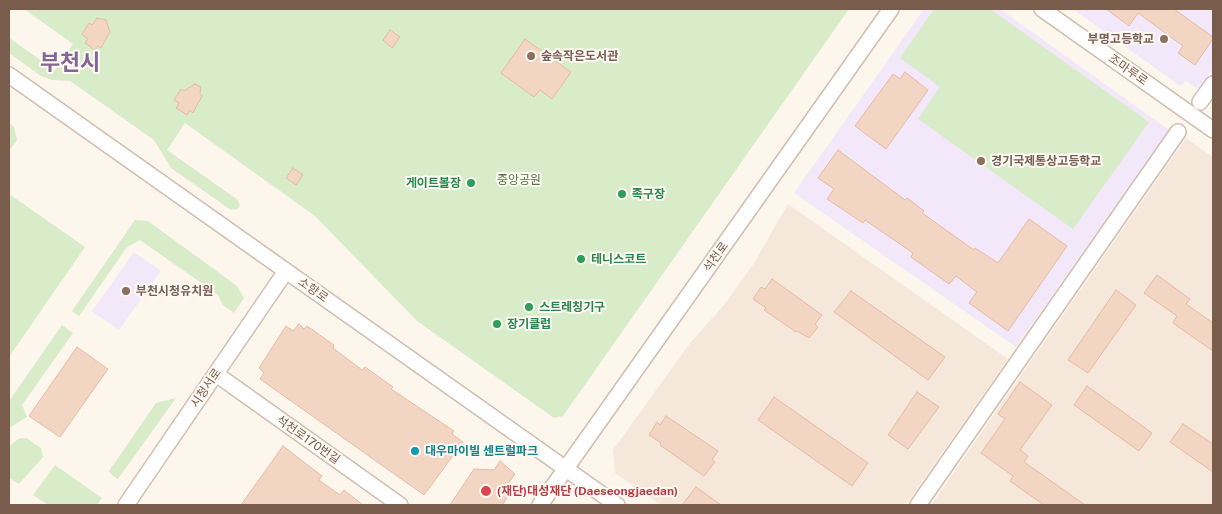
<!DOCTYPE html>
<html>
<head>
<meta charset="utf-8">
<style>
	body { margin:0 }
	#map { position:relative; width:1222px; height:514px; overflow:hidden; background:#fdf6ec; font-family:"Public Sans",sans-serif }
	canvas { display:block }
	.frame { position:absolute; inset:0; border:10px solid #7a5c4d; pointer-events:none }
</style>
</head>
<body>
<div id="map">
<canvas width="1222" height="514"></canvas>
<div class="frame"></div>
</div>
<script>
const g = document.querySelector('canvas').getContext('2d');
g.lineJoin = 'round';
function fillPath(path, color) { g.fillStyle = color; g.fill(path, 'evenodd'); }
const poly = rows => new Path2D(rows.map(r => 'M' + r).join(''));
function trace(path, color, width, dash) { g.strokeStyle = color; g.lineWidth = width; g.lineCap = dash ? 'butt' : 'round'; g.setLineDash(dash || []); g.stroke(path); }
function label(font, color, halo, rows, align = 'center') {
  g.font = font + ' "Public Sans","Noto Sans KR",sans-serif'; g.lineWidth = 4; g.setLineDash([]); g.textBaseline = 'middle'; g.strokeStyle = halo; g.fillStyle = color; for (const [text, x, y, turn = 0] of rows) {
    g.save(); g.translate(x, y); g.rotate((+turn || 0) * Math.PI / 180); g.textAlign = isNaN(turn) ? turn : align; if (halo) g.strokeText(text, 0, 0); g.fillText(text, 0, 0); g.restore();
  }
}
const residential = poly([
	[1186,138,1213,157,1213,505,931,505],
	[788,204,1008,359,908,502,899,505,661,505,615,473,613,450,690,343,724,305,754,263]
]);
const education = poly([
	[924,9,1000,9,1169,130,1016,347,794,193],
	[1073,9,1213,9,1213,69,1199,90,1186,81,1180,86],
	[134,252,161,271,119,330,92,311]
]);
const green = poly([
	[24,9,849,9,563,416,554,418,417,321,315,216,185,123,167,150,238,200,240,206,238,209,231,210,171,168,154,140,70,81,52,80,41,76,9,53,9,38,55,70,73,44],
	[934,9,990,9,1149,122,1073,229,918,119,940,87,900,58],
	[9,123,14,127,17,140,9,151],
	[9,194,85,247,9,357],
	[135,220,148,221,237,286,244,298,234,313,223,305,217,294,140,240,127,247,79,316,72,311],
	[62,325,73,333,22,405,27,417,9,428,9,401],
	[176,398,118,479,113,476,109,471,156,403],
	[20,438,27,438,35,444,41,448,43,457,19,484,9,478,9,446],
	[55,465,102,498,97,505,48,505,33,495]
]);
const building = poly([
	[1106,9,1174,9,1213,37,1213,39,1195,65,1178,53,1183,46,1138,13,1129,26,1106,9],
	[97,18,106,20,110,32,101,48,98,46,95,50,85,43,88,39,82,34,89,23,92,25,97,18],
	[390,30,400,37,392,48,383,40,390,30],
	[525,39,571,72,552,99,540,90,534,97,501,73,525,39],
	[905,72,928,90,886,149,855,126,893,74,900,79,905,72],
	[195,84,201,87,200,94,202,96,193,113,190,110,187,115,176,108,179,103,174,100,181,89,184,91,195,84],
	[838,150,905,200,907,198,924,211,922,213,974,250,975,248,998,263,1029,219,1067,246,1008,331,969,303,977,292,956,276,949,284,911,257,913,253,865,220,863,223,827,199,834,189,818,178,838,150],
	[293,168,303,175,296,185,286,178,293,168],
	[1157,275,1190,299,1186,304,1213,323,1213,351,1173,323,1177,316,1144,293,1157,275],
	[772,279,822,315,815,324,818,327,809,338,797,331,796,332,764,310,766,308,753,299,761,287,765,289,772,279],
	[1116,290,1136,305,1088,373,1068,360,1116,290],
	[851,291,945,357,928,380,834,312,851,291],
	[299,324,304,329,307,326,334,345,333,348,362,370,365,367,393,387,391,389,454,431,452,434,463,442,424,495,260,379,264,373,259,368,286,326,293,331,299,324],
	[77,347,108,369,60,437,29,416,77,347],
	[1020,382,1052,405,1020,450,1028,456,1024,462,1085,505,1044,505,1010,481,1013,476,981,453,1005,419,998,414,1020,382],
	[1087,386,1152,433,1139,451,1074,405,1087,386],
	[917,392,939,407,908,449,888,435,917,392],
	[774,397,868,463,852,486,758,420,774,397],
	[666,416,718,451,712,460,715,462,704,476,660,445,661,443,649,435,657,422,660,425,666,416],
	[1183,424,1213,444,1213,472,1170,442,1183,424],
	[283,446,322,476,319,480,340,495,344,490,363,505,241,505,283,446],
	[500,461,515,474,505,488,511,493,502,505,450,505,474,469,494,470,500,461],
	[696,487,721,505,682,505,696,487]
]);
const minor = poly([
	[1042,9,1213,130],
	[9,75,617,505],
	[1200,102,1213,84],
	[216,374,400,505],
	[126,505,286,271],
	[540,505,891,9],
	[918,505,1178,132]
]);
const markers = [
	[1164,39,5,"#8d6e63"],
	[531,56,5,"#8d6e63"],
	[981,161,5,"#8d6e63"],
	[471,183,5,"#2e9e5b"],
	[622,194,5,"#2e9e5b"],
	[581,259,5,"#2e9e5b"],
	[126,291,5,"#8d6e63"],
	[529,307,5,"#2e9e5b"],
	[497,324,5,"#2e9e5b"],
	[415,451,5,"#0f9aa8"],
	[486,491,6,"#e0444e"]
];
const educationNames = [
	["부명고등학교",1154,39,"right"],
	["숲속작은도서관",541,56],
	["경기국제통상고등학교",991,161],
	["부천시청유치원",136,291]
];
const streetNames = [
	["조마루로",1128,70,35],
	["석천로",716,257,-55],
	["소향로",313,290,35],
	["시청서로",206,388,-56],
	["석천로170번길",308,440,35]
];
const parkNames = [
	["중앙공원",519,180]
];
const leisureNames = [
	["게이트볼장",461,183,"right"],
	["족구장",632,194],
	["테니스코트",591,259],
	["스트레칭기구",539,307],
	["장기클럽",507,324]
];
const cultureNames = [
	["대우마이빌 센트럴파크",425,451]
];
const healthNames = [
	["(재단)대성재단 (Daeseongjaedan)",497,491]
];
const townNames = [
	["부천시",70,63]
];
fillPath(residential, '#f5e8da');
fillPath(education, '#f3e8fa');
fillPath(green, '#d8ecc9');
fillPath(building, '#f3d5c3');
trace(building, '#e6bba3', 1);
trace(minor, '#d1beb0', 18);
trace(minor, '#fff', 15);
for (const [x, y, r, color] of markers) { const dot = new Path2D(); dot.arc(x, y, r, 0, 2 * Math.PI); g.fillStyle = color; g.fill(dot); trace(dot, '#fffaf3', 2); }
label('bold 12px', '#785e54', '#fffaf3', educationNames, 'left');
label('12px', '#7a5c4d', '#fffaf3', streetNames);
label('12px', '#537a41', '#fffaf3', parkNames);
label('bold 12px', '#27864d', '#fffaf3', leisureNames, 'left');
label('bold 12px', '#0d838f', '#fffaf3', cultureNames, 'left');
label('bold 12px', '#be3a42', '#fffaf3', healthNames, 'left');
label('bold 22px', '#846695', '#fffaf3', townNames);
</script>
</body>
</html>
